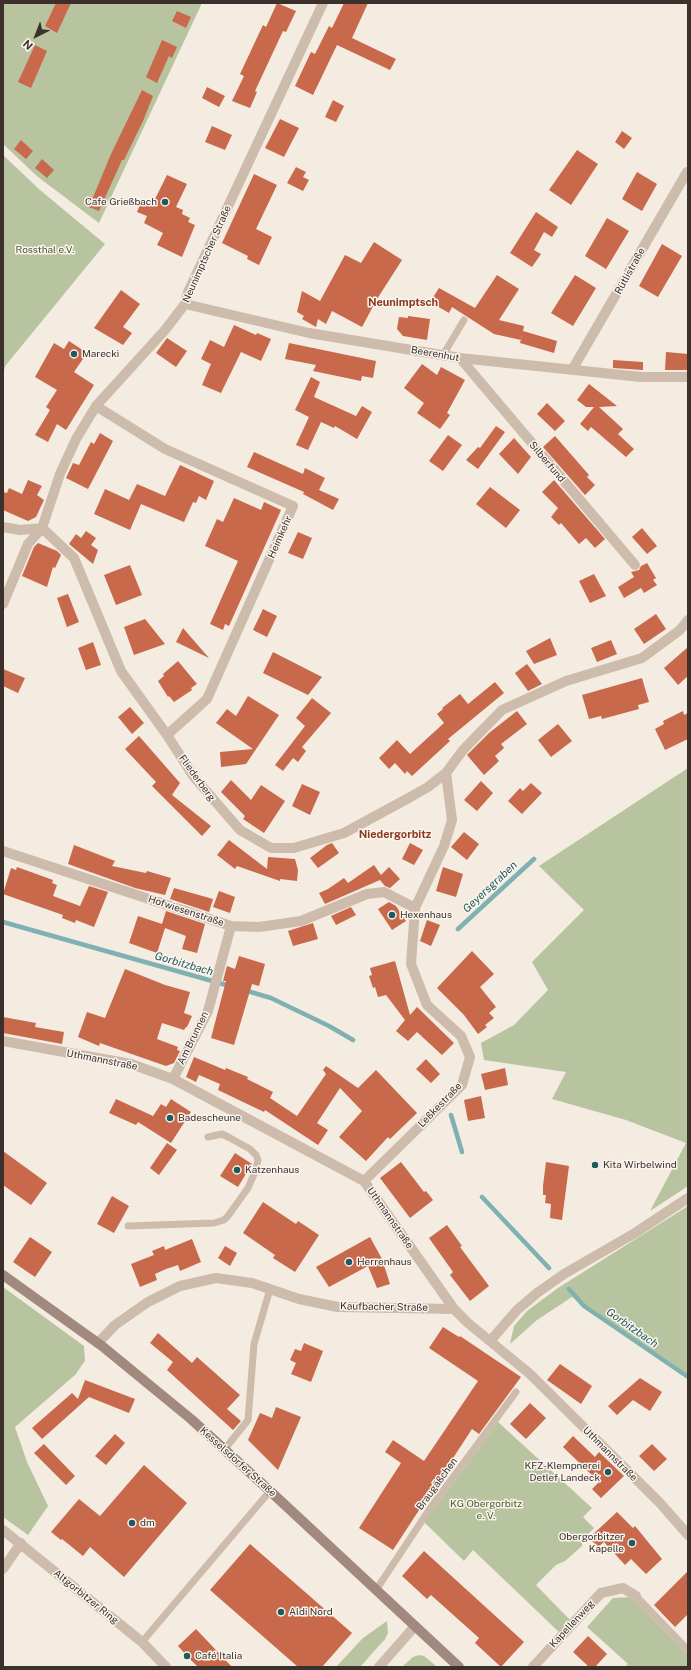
<!DOCTYPE html>
<html>
<head>
<meta charset="utf-8">
<style>
	body { margin:0 }
	#map { position:relative; width:691px; height:1670px; overflow:hidden; background:#f4ebe1; font-family:"Public Sans",sans-serif }
	canvas { display:block }
	.frame { position:absolute; inset:0; border:4px solid #3b302b; pointer-events:none }
	.north { position:absolute; left:16px; top:16px; width:40px; height:40px; -webkit-text-stroke:3px #fbf5ee; paint-order:stroke; rotate:222deg; font-size:11px; font-weight:700; line-height:16px; text-align:center; color:#3b302b }
	.north::after { content:''; display:block; margin:auto; width:14px; height:18px; background:#3b302b; clip-path:polygon(50% 0,100% 100%,50% 72%,0 100%) }
</style>
</head>
<body>
<div id="map">
<canvas width="691" height="1670"></canvas>
<div class="frame"></div>
<div class="north">N</div>
</div>
<script>
const g = document.querySelector('canvas').getContext('2d');
g.lineJoin = 'round';
function fillPath(path, color) { g.fillStyle = color; g.fill(path, 'evenodd'); }
const poly = rows => new Path2D(rows.map(r => 'M' + r).join(''));
function trace(path, color, width, dash) { g.strokeStyle = color; g.lineWidth = width; g.lineCap = dash ? 'butt' : 'round'; g.setLineDash(dash || []); g.stroke(path); }
function label(font, color, halo, rows, align = 'center') {
  g.font = font + ' "Public Sans",sans-serif'; g.lineWidth = 3; g.setLineDash([]); g.textBaseline = 'middle'; g.strokeStyle = halo; g.fillStyle = color; for (const [text, x, y, turn = 0] of rows) {
    g.save(); g.translate(x, y); g.rotate((+turn || 0) * Math.PI / 180); g.textAlign = isNaN(turn) ? turn : align; if (halo) g.strokeText(text, 0, 0); g.fillText(text, 0, 0); g.restore();
  }
}
const green = poly([
	[3,3,202,3,99,223,38,177,3,144],
	[3,155,40,190,105,244,6,365,3,372],
	[688,768,688,1186,650,1211,686,1143,626,1120,552,1099,566,1072,484,1060,481,1043,514,1025,548,990,532,962,584,910,539,866],
	[688,1206,688,1378,680,1370,572,1297,537,1320,510,1344,514,1326,527,1311,558,1288],
	[3,1287,84,1346,85,1361,75,1375,15,1427,27,1462,48,1506,28,1535,3,1517],
	[498,1422,592,1508,583,1517,594,1528,582,1540,582,1546,565,1561,556,1565,536,1585,570,1620,559,1632,473,1550,464,1561,424,1522],
	[632,1597,688,1655,688,1667,625,1667,628,1664,587,1627,613,1598],
	[387,1621,388,1633,385,1639,360,1667,336,1667,363,1638],
	[419,1655,424,1656,437,1667,402,1667,413,1657]
]);
const stream = poly([
	[3,922,230,986],
	[458,929,534,859],
	[244,990,271,998,329,1026,353,1040],
	[451,1115,462,1152],
	[482,1197,549,1268],
	[569,1289,584,1306,688,1377]
]);
const building = poly([
	[56,3,71,3,57,33,45,26],
	[277,3,296,11,286,32,283,31,255,91,257,92,250,108,232,101,244,76,240,74,263,25,266,27],
	[344,3,368,3,352,38,396,59,390,70,337,45,313,95,295,86,311,52,315,54,329,26,332,28],
	[177,11,191,17,186,28,172,21],
	[162,40,177,47,172,58,169,56,157,83,146,77],
	[35,45,47,51,31,88,18,82],
	[207,87,225,96,219,107,202,98],
	[142,90,153,96,143,121,124,160,122,160,99,211,89,207,111,154],
	[333,100,344,106,336,122,325,117],
	[280,119,299,128,284,157,265,148],
	[212,126,232,135,225,150,205,142],
	[622,131,632,138,624,149,615,142],
	[21,140,33,151,26,159,14,149],
	[577,150,598,164,571,205,549,190],
	[42,159,54,170,47,178,35,168],
	[296,167,306,172,303,177,309,180,303,191,287,183],
	[637,172,657,184,642,211,622,199],
	[254,174,277,185,256,229,272,237,259,265,247,259,248,256,222,243],
	[167,175,187,184,176,207,183,210,182,214,190,218,188,222,195,225,182,257,157,245,163,233,144,223,147,216,137,212,142,200,152,205],
	[536,212,558,227,552,237,544,232,534,250,541,254,532,267,510,253],
	[607,218,629,231,606,269,585,256],
	[374,242,402,260,377,299,362,327,332,311,326,324,318,319,316,327,302,319,304,316,297,312,302,291,320,301,345,255,361,263],
	[662,244,682,256,658,297,639,286],
	[497,275,519,289,499,320,524,326,521,340,494,334,452,307,449,313,430,302,439,288,475,308],
	[575,275,596,288,573,326,551,313],
	[121,290,140,304,123,327,132,333,123,345,94,328],
	[408,316,430,319,427,340,403,336,397,329,399,317,408,318],
	[234,325,256,335,257,333,271,339,261,361,241,352,221,393,202,385,211,364,201,359,210,340,224,347],
	[523,331,557,341,554,353,520,343],
	[167,338,187,351,176,367,156,353],
	[69,341,87,353,74,372,94,385,66,430,57,424,48,442,35,435,50,410,46,407,57,390,35,377,54,343,64,349],
	[289,343,376,361,373,378,362,376,361,381,313,371,316,365,285,359],
	[666,352,688,354,688,370,665,370],
	[613,360,643,362,643,370,613,368],
	[422,364,437,375,441,367,465,380,447,413,450,415,440,429,417,413,424,403,404,388],
	[311,377,320,382,314,397,356,416,362,406,372,412,357,439,335,426,334,428,321,422,308,450,296,445,309,417,295,410],
	[589,384,617,406,599,407,623,429,618,434,634,449,626,457,591,427,588,431,580,424,594,407,586,407,577,400],
	[547,403,565,421,555,431,537,414],
	[496,426,505,432,478,469,466,460,478,447,480,448],
	[100,433,113,441,88,489,66,478,73,463,79,465,91,442,94,444],
	[448,435,462,445,443,471,429,461],
	[555,436,589,475,587,477,595,485,585,495,543,447],
	[514,438,531,457,518,474,499,454],
	[254,452,303,474,305,468,325,478,319,490,339,499,333,510,303,494,304,492,247,467],
	[180,465,214,481,206,500,199,496,196,503,193,502,184,522,141,504,130,530,94,514,105,489,129,500,137,484,165,496],
	[28,480,42,486,37,495,44,500,36,517,28,521,3,510,3,492,7,493,9,488,22,494],
	[554,480,605,539,595,548,586,538,579,544,561,523,559,525,551,517,558,508,542,492],
	[490,487,520,510,506,528,476,504],
	[234,498,261,510,264,502,281,510,229,626,225,624,223,630,210,624,238,561,205,546,217,519,223,522],
	[642,528,657,546,647,554,632,537],
	[86,531,96,538,91,545,98,550,93,564,69,544,76,534,81,538],
	[298,532,312,538,303,559,288,553],
	[38,543,57,551,61,555,55,568,53,567,47,587,22,576,34,547],
	[647,563,656,578,653,580,657,585,644,593,641,588,624,598,618,587,634,577,631,572,639,570,641,566],
	[130,565,142,595,116,605,104,575],
	[594,574,606,596,590,603,579,581],
	[68,594,79,622,67,627,57,598],
	[263,609,277,616,267,637,253,630],
	[656,614,666,629,644,644,634,629],
	[145,619,165,644,134,655,124,627],
	[183,628,209,658,176,642],
	[550,638,557,655,534,664,526,651],
	[611,640,617,654,597,662,591,648],
	[93,642,101,665,86,670,78,648],
	[688,647,688,676,678,685,664,668],
	[273,652,322,677,308,695,263,673],
	[178,661,197,684,191,688,192,690,174,702,169,696,168,697,158,681,164,676,163,674],
	[527,664,542,684,528,691,515,673],
	[3,669,25,678,18,693,3,686],
	[642,678,649,702,638,705,639,709,602,719,601,716,589,719,582,695],
	[495,682,504,693,448,739,450,741,412,776,407,771,405,774,395,763,389,769,379,758,397,740,410,754,444,723,437,714,443,709,442,708,460,694,468,704],
	[248,696,279,715,246,764,221,767,220,752,253,749,216,723,227,709,236,716],
	[312,698,331,713,302,747,306,751,298,762,293,758,283,771,275,765,305,726,296,718],
	[130,707,144,723,132,734,118,717],
	[517,711,527,724,501,744,504,748,495,756,499,761,484,775,467,755,489,733],
	[683,711,684,715,688,713,688,739,665,750,655,729,664,724,663,721],
	[558,724,572,741,551,757,538,740],
	[139,736,180,783,172,795,211,826,202,836,152,786,156,782,125,749],
	[231,780,251,800,261,785,285,801,264,833,243,819,245,816,221,792],
	[481,781,493,793,477,811,464,800],
	[531,783,542,793,522,814,508,801,520,788,523,791],
	[302,784,320,792,310,815,292,806],
	[464,832,479,844,467,860,451,847],
	[229,840,267,869,268,857,295,859,298,870,297,881,280,879,280,881,237,866,235,869,217,855],
	[332,843,339,853,318,868,310,858,327,845],
	[410,843,423,850,414,865,402,859],
	[74,845,115,861,112,866,146,873,147,871,171,878,165,895,135,888,68,864],
	[374,865,381,875,389,867,400,879,390,888,385,886,380,880,325,904,319,893,328,889,344,878,348,883],
	[17,867,53,880,52,883,57,885,53,896,80,906,89,886,108,892,94,927,76,920,75,923,62,918,63,915,3,894,11,868,16,870],
	[443,867,463,874,456,897,436,891],
	[174,888,213,899,209,912,170,899],
	[219,891,235,897,230,913,213,907],
	[389,902,396,906,406,921,392,930,378,909],
	[351,907,356,915,336,925,331,916],
	[166,911,205,924,197,953,182,949,186,936,165,928,157,953,129,943,138,916,162,924],
	[427,920,440,925,431,946,420,941],
	[313,923,318,939,293,946,288,931],
	[472,951,494,974,480,987,496,1007,489,1013,494,1018,485,1025,487,1027,478,1034,464,1015,437,988],
	[239,956,265,964,259,986,252,984,234,1045,211,1038,226,981,223,981,227,966,235,969],
	[395,961,410,1015,417,1007,454,1043,442,1055,417,1032,408,1041,396,1031,405,1020,386,995,378,997,375,987,373,988,369,976,372,975,370,968],
	[125,969,165,985,190,992,184,1013,192,1016,187,1027,186,1027,184,1030,162,1023,157,1039,178,1047,177,1050,180,1051,174,1063,166,1066,100,1043,99,1046,78,1037,87,1012,105,1018],
	[3,1017,36,1023,35,1027,64,1032,62,1044,3,1033],
	[194,1057,225,1070,226,1068,248,1077,247,1079,273,1092,270,1098,297,1116,326,1074,323,1070,326,1066,358,1088,376,1070,417,1113,390,1139,388,1137,366,1161,339,1137,362,1111,340,1088,317,1123,328,1130,318,1145,265,1110,264,1112,218,1090,220,1084,199,1075,196,1082,186,1077],
	[426,1059,440,1074,431,1083,416,1069],
	[505,1068,508,1085,485,1090,481,1074],
	[481,1096,485,1118,468,1121,464,1100],
	[116,1099,153,1116,161,1104,166,1107,171,1099,191,1112,171,1143,138,1122,136,1125,109,1113],
	[167,1143,177,1150,159,1175,150,1168],
	[3,1151,47,1183,31,1205,3,1185],
	[235,1153,252,1164,238,1187,220,1176],
	[401,1162,424,1192,426,1191,433,1200,410,1218,380,1178],
	[546,1162,569,1166,562,1220,550,1218,551,1204,545,1203,546,1195,543,1195,543,1186],
	[112,1196,129,1206,114,1233,97,1224],
	[263,1202,296,1224,298,1221,319,1235,295,1272,273,1258,275,1255,243,1233],
	[447,1225,462,1246,460,1247,489,1286,470,1301,450,1275,453,1272,429,1238],
	[30,1237,52,1252,35,1277,13,1262],
	[370,1237,382,1259,390,1284,377,1288,368,1266,329,1287,316,1267],
	[192,1239,201,1262,180,1271,178,1265,166,1269,155,1274,157,1280,140,1287,131,1264,154,1255,152,1251,164,1246,165,1250],
	[225,1246,237,1253,230,1266,218,1258],
	[443,1327,459,1337,460,1336,521,1377,479,1434,472,1429,393,1550,359,1528,401,1463,385,1452,393,1440,424,1461,478,1381,429,1348],
	[158,1333,192,1363,197,1357,240,1395,227,1409,241,1421,233,1430,167,1370,173,1362,150,1343],
	[304,1343,323,1351,311,1382,291,1374,296,1363,290,1360,295,1349,301,1351],
	[560,1364,592,1386,581,1404,547,1380],
	[640,1378,662,1392,650,1411,633,1400,617,1415,608,1406],
	[85,1380,135,1399,129,1413,89,1397,42,1439,32,1428,72,1393,78,1399],
	[530,1403,546,1418,526,1439,510,1424],
	[276,1407,301,1417,278,1470,248,1440,260,1413,272,1418],
	[115,1434,125,1443,106,1465,95,1456],
	[573,1436,595,1457,599,1452,624,1476,601,1498,592,1489,599,1482,563,1447],
	[44,1444,75,1476,66,1485,34,1453],
	[652,1444,667,1459,654,1471,639,1456],
	[144,1465,187,1503,124,1577,90,1547,83,1556,62,1539,61,1540,51,1532,79,1499,100,1516],
	[617,1512,633,1528,635,1526,662,1559,646,1574,631,1559,625,1565,604,1542,598,1547,589,1538],
	[250,1544,352,1633,322,1667,298,1667,210,1590],
	[424,1551,524,1642,501,1667,475,1643,479,1638,431,1595,427,1599,402,1576],
	[688,1571,688,1614,675,1627,654,1605],
	[196,1629,232,1667,198,1667,187,1656,178,1646],
	[588,1636,607,1654,595,1667,589,1667,573,1652]
]);
const lane = poly([
	[443,355,464,320],
	[128,1226,214,1223,224,1220,228,1216,248,1188,255,1172,258,1160,256,1155,250,1149,230,1138,222,1134,208,1137],
	[224,1450,248,1420,254,1344,270,1289],
	[376,1590,431,1507,516,1392],
	[636,1596,688,1650],
	[142,1642,270,1491]
]);
const street = poly([
	[185,304,309,333,460,358,641,377,688,377],
	[460,358,635,565],
	[572,370,687,172],
	[96,406,165,449,293,506,207,699,167,735],
	[3,527,20,530,42,528],
	[42,528,74,558,121,671,167,735,194,777,240,830,271,848,294,848,344,833,405,800,428,787,446,773,463,750,502,710,566,681,642,658,680,630,688,620],
	[3,604,28,544,42,528,60,474,76,439,96,406,165,330,185,304,188,292,323,3],
	[3,851,231,926,259,927,301,921,367,894,384,892,415,908],
	[3,1041,131,1064,173,1079,364,1181,454,1309,468,1323,530,1374,660,1503,688,1535],
	[173,1079,208,1011,231,926],
	[364,1181,462,1085,470,1057,461,1036,427,1005,411,964,415,908,444,846,452,820,446,773],
	[491,1340,517,1310,537,1293,564,1274,635,1233,688,1198],
	[98,1343,115,1325,148,1302,180,1286,216,1278,252,1283,299,1299,338,1307,454,1309],
	[3,1530,142,1642,166,1667],
	[3,1569,21,1543],
	[379,1667,415,1626],
	[533,1667,601,1593,623,1588,636,1596]
]);
const secondary = poly([
	[3,1275,102,1346,191,1419,270,1491,459,1667]
]);
const markers = [
	[165,202,4,"#1f5a5e"],
	[74,354,4,"#1f5a5e"],
	[392,915,4,"#1f5a5e"],
	[170,1118,4,"#1f5a5e"],
	[595,1165,4,"#1f5a5e"],
	[237,1170,4,"#1f5a5e"],
	[349,1262,4,"#1f5a5e"],
	[608,1472,4,"#1f5a5e"],
	[132,1523,4,"#1f5a5e"],
	[632,1543,4,"#1f5a5e"],
	[281,1612,4,"#1f5a5e"],
	[187,1656,4,"#1f5a5e"]
];
const poiNames = [
	["Cafe Grießbach",157,202,"right"],
	["Marecki",82,354],
	["Hexenhaus",400,915],
	["Badescheune",178,1118],
	["Kita Wirbelwind",603,1165],
	["Katzenhaus",245,1170],
	["Herrenhaus",357,1262],
	["KFZ-Klempnerei",600,1466,"right"],
	["Detlef Landeck",600,1478,"right"],
	["dm",140,1523],
	["Obergorbitzer",624,1537,"right"],
	["Kapelle",624,1549,"right"],
	["Aldi Nord",289,1612],
	["Café Italia",195,1656]
];
const parkNames = [
	["Rossthal e.V.",45,250],
	["KG Obergorbitz",486,1504],
	["e. V.",486,1516]
];
const streetNames = [
	["Neunimptscher Straße",207,254,-66],
	["Rütlistraße",630,271,-61],
	["Beerenhut",435,354,10],
	["Silberfund",547,462,50],
	["Heimkehr",280,537,-66],
	["Fliederberg",197,778,54],
	["Hofwiesenstraße",186,911,18],
	["Am Brunnen",193,1038,-64],
	["Uthmannstraße",102,1060,11],
	["Leßkestraße",440,1105,-46],
	["Uthmannstraße",390,1218,55],
	["Kaufbacher Straße",384,1307,1],
	["Uthmannstraße",610,1454,45],
	["Kesselsdorfer Straße",238,1462,42],
	["Braugäßchen",437,1484,-54],
	["Altgorbitzer Ring",86,1597,39],
	["Kapellenweg",572,1624,-47]
];
const neighbourhoodNames = [
	["Neunimptsch",403,303],
	["Niedergorbitz",395,835]
];
const waterNames = [
	["Geyersgraben",490,887,-43],
	["Gorbitzbach",184,964,16],
	["Gorbitzbach",632,1328,35]
];
fillPath(green, '#b8c4a0');
trace(stream, '#7fb0b2', 4.5);
fillPath(building, '#c8694b');
trace(lane, '#cdbbac', 7);
trace(street, '#cdbbac', 10);
trace(secondary, '#a18a7d', 10);
for (const [x, y, r, color] of markers) { const dot = new Path2D(); dot.arc(x, y, r, 0, 2 * Math.PI); g.fillStyle = color; g.fill(dot); trace(dot, '#fbf5ee', 1.5); }
label('10px', '#3b302b', '#fbf5ee', poiNames, 'left');
label('10px', '#4a5a2e', '#fbf5ee', parkNames);
label('10px', '#3b302b', '#fbf5ee', streetNames);
label('bold 11px', '#8c3b22', '#fbf5ee', neighbourhoodNames);
label('italic 11px', '#1f5a5e', '#fbf5ee', waterNames);
</script>
</body>
</html>
